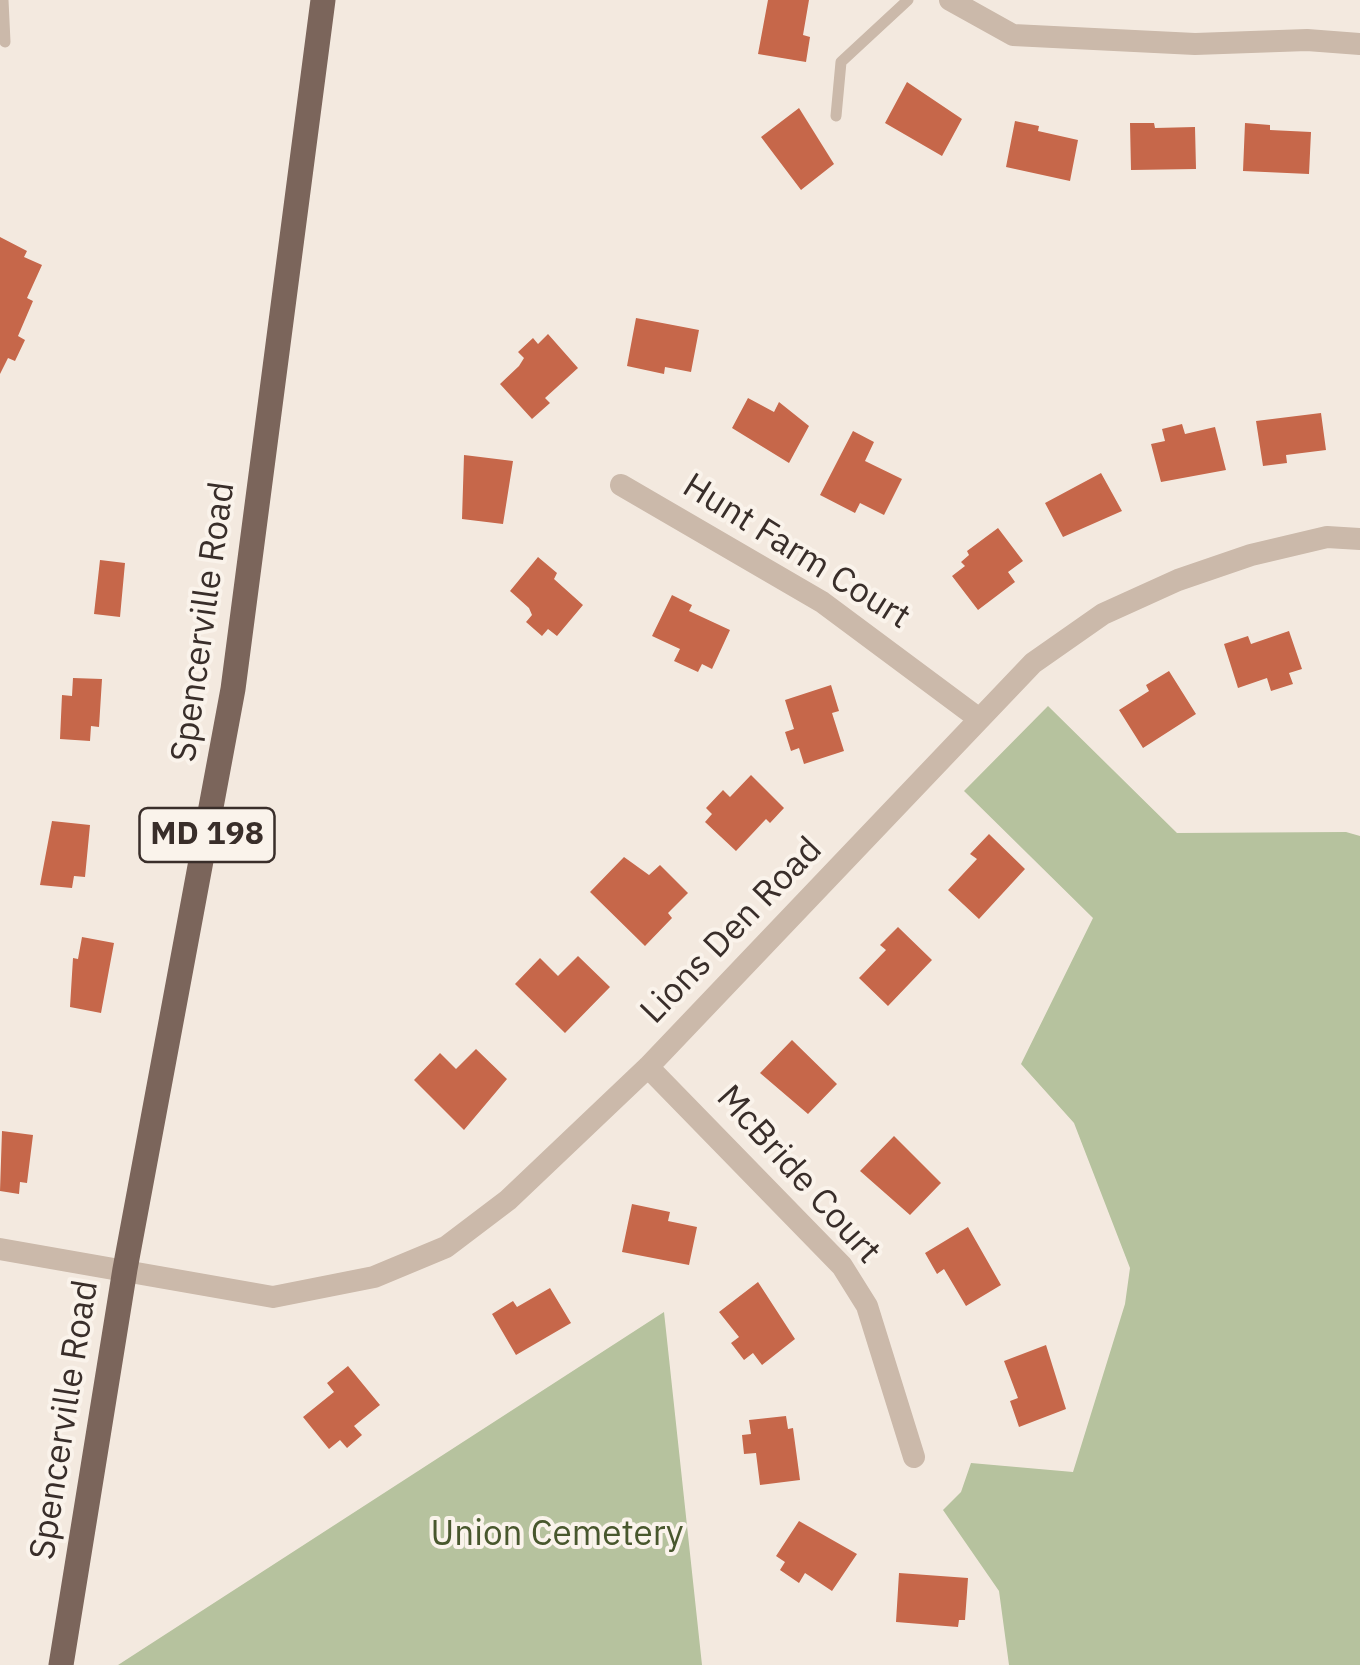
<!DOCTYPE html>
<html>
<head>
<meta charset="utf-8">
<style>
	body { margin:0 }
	canvas { display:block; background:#f3e9df }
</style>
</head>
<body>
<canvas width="1360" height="1665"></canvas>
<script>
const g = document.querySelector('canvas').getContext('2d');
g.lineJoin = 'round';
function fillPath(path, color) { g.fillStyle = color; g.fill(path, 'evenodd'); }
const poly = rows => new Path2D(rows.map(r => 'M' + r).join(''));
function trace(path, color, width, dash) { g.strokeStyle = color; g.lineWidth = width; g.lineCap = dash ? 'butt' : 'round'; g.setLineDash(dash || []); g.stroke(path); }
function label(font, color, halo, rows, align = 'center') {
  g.font = font + ' "IBM Plex Sans",sans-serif'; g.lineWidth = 8; g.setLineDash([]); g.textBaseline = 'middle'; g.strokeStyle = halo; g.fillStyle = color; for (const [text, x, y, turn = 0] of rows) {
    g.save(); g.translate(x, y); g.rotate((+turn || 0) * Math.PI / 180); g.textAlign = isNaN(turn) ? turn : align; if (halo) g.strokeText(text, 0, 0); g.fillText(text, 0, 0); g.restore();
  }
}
const green = poly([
	[1048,706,1177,833,1346,832,1360,836,1360,1665,1009,1665,999,1591,943,1510,961,1492,971,1463,1073,1472,1125,1304,1130,1268,1074,1123,1021,1064,1093,918,964,791],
	[664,1312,702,1665,118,1665]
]);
const building = poly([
	[768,0,809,0,803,35,810,37,806,62,758,54],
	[907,82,962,119,942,156,885,123],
	[799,108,834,164,801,190,761,137],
	[1015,121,1039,126,1038,131,1078,140,1070,181,1006,167],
	[1130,123,1154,123,1155,128,1195,127,1196,169,1131,170],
	[1245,123,1270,125,1270,130,1311,132,1309,174,1243,171],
	[0,237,27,251,24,257,42,265,27,298,33,301,18,336,25,340,15,361,8,358,0,374],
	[636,318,699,330,691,372,665,367,664,374,627,366],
	[548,334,578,368,545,398,550,403,532,419,500,384,519,366,524,358,518,352,533,338,538,344],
	[748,398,774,412,779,402,809,426,789,463,732,428],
	[1321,413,1326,450,1286,455,1287,463,1263,466,1256,421],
	[1182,424,1185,434,1215,427,1226,470,1161,482,1151,444,1165,441,1162,429],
	[853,431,874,442,865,461,902,479,884,515,860,503,855,513,820,495],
	[464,455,513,461,503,524,462,519],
	[1101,473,1122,511,1063,537,1045,503],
	[998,528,1023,561,1008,572,1015,582,978,610,952,576,965,566,961,562,969,555,967,551],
	[538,557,557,573,554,579,583,605,557,636,548,629,542,636,526,622,532,615,529,608,510,591],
	[100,560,125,563,120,617,94,614],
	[672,595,692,605,689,611,730,630,712,669,702,664,698,672,674,661,680,649,652,636],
	[1289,631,1302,669,1289,673,1293,684,1271,691,1267,678,1238,688,1224,644,1248,636,1251,644],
	[1169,671,1196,714,1143,748,1119,710,1149,691,1146,685],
	[73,678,102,679,99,727,91,726,90,741,60,739,62,695,72,696],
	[831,685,839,711,832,713,844,751,804,764,799,748,791,751,785,732,794,729,785,700],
	[751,775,784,808,770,823,766,819,736,851,705,822,712,814,706,808,723,790,730,797],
	[52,821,90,825,85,877,74,876,72,888,40,885],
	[989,834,1025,869,979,919,948,890,977,859,970,854],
	[624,857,649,875,660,865,688,893,668,913,672,918,645,946,590,892],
	[898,927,932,960,888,1006,859,978,886,950,880,945],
	[82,937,114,943,101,1013,70,1007,73,958,78,959],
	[578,956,610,987,565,1033,515,984,540,958,558,976],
	[792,1040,837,1084,808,1114,760,1073],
	[476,1049,507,1079,464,1130,414,1080,440,1053,456,1069],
	[2,1131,33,1135,27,1183,20,1182,19,1194,0,1191],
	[894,1136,941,1183,910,1215,860,1171],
	[632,1204,670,1212,668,1221,697,1227,689,1265,622,1252],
	[968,1227,1001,1285,966,1306,944,1269,937,1274,925,1253],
	[758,1282,795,1339,762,1365,753,1353,744,1360,731,1343,739,1337,719,1312],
	[550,1288,571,1323,516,1355,492,1314,513,1301,517,1307],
	[1046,1345,1066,1409,1019,1427,1010,1401,1018,1398,1004,1361],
	[348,1366,380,1405,354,1426,362,1435,347,1448,340,1440,329,1449,303,1417,334,1392,327,1383],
	[786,1416,788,1429,793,1428,800,1480,760,1485,756,1453,744,1454,742,1435,751,1434,749,1420],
	[799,1521,857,1554,832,1591,805,1573,799,1583,780,1570,785,1562,776,1556],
	[899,1573,968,1578,965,1620,959,1620,958,1627,896,1622]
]);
const lane = poly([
	[3,0,5,42],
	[836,116,841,62,908,0]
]);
const street = poly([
	[950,0,1013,35,1195,44,1307,40,1360,44],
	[621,485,822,602,978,718],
	[648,1067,842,1266,867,1306,914,1457],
	[0,1249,273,1297,374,1277,446,1247,508,1200,648,1067,1033,663,1103,614,1178,580,1251,555,1327,537,1360,539]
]);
const primary = poly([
	[61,1665,125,1269,233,689,323,0]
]);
const shields = [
	[207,835,135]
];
const shieldNames = [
	["MD 198",207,835]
];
const streetNames = [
	["Hunt Farm Court",796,552,32],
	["Spencerville Road",204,622,-82],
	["Lions Den Road",732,931,-46],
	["McBride Court",798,1175,48],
	["Spencerville Road",65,1420,-81]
];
const parkNames = [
	["Union Cemetery",557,1535]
];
fillPath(green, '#b6c29e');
fillPath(building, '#c6674a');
trace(lane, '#cbb9aa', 11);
trace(street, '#cbb9aa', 22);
trace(primary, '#7b655b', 25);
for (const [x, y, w] of shields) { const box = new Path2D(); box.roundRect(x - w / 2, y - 27, w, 54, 8); g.fillStyle = '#faf3eb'; g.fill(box); trace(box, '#392e2a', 2.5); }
label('bold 32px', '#392e2a', null, shieldNames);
label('35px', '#392e2a', '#faf3eb', streetNames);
label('35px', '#48572d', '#faf3eb', parkNames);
</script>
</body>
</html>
